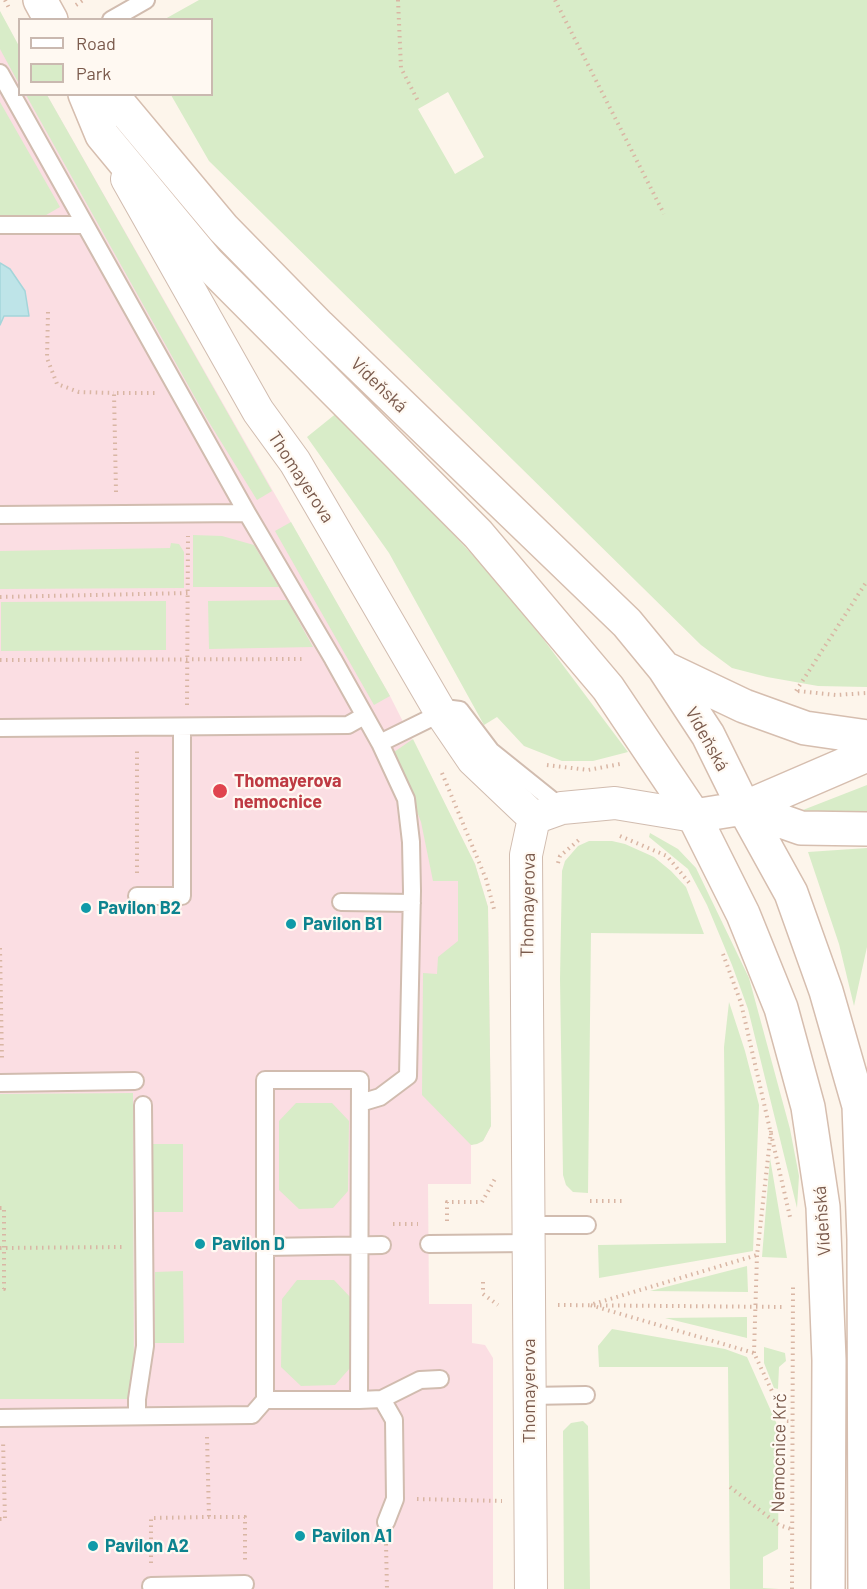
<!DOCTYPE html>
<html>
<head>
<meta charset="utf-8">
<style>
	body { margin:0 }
	#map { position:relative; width:867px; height:1589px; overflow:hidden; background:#fdf5eb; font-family:Barlow,sans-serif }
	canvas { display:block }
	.legend { position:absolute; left:18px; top:18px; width:195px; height:78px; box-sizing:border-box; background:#fff9f2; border:2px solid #cab9b0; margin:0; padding:8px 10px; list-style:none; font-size:18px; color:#7a5a4c }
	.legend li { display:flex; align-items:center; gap:12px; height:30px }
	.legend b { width:30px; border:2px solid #cab9b0 }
</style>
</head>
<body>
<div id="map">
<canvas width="867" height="1589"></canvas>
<ul class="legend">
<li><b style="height:8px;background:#fff"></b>Road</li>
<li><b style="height:16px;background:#d8ecc8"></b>Park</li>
</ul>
</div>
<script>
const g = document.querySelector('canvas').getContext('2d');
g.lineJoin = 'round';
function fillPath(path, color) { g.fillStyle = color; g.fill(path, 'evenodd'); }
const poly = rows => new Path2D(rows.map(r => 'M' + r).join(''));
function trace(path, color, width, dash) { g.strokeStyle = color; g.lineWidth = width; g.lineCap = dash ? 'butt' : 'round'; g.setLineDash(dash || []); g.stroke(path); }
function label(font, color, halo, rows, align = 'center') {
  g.font = font + ' Barlow,sans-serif'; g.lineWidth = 4.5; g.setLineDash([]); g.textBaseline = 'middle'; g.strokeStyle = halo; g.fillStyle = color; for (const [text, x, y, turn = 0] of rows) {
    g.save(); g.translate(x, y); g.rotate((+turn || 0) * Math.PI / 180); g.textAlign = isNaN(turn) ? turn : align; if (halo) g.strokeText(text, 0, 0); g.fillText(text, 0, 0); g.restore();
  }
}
const medical = poly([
	[0,12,19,47,20,94,47,95,390,696,475,864,488,907,491,1126,483,1141,471,1145,471,1184,428,1184,429,1304,472,1304,472,1343,485,1345,493,1358,493,1589,0,1589]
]);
const green = poly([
	[199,0,867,0,867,687,818,686,767,677,732,668,701,645,209,161,171,95,212,94,212,20,165,19],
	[448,92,484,157,455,174,418,109],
	[0,11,19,46,19,84,0,49],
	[26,95,47,95,272,491,257,500,207,419],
	[0,102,60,207,41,218,0,217],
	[338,412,483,566,541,636,628,752,593,761,562,761,524,746,497,717,484,725,389,553,307,437],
	[291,522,390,696,374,705,275,531],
	[193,535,222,536,254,545,279,587,193,587],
	[171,543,179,544,184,552,184,588,0,589,0,551,170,548],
	[287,600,313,647,209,649,208,601],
	[166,601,166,650,1,651,1,602],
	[413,739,475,864,488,907,491,1126,483,1141,477,1144,471,1145,422,1095,423,973,437,974,438,957,458,941,458,881,433,881,421,822,394,752],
	[867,785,867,816,785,817],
	[650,833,678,849,696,868,749,978,790,1129,799,1176,797,1208,748,1009,732,965,707,905,688,869,649,837],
	[589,841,612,841,625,844,654,857,671,871,686,887,704,934,591,933,588,1193,573,1192,566,1185,563,1175,560,979,562,871,565,861,578,846],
	[867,848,867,947,854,1006,839,944,808,852],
	[729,1002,745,1051,759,1105,753,1251,599,1278,598,1245,726,1243,724,1047],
	[133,1093,134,1399,0,1399,0,1094],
	[296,1103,332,1103,349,1121,348,1191,333,1208,299,1209,279,1190,279,1121],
	[153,1144,183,1144,183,1212,153,1212],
	[770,1158,787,1258,762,1257],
	[747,1266,748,1292,650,1291],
	[183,1271,184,1343,155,1343,155,1272],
	[297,1280,334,1280,351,1298,350,1368,335,1385,301,1386,281,1367,282,1299],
	[747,1317,747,1338,665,1318],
	[612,1329,725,1349,747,1357,779,1429,778,1549,763,1557,763,1588,779,1589,730,1589,728,1367,599,1367,598,1346],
	[764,1347,785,1353,786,1361,779,1367,778,1389,774,1388,764,1363],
	[583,1421,588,1426,590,1589,564,1589,563,1431,571,1423]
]);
const water = poly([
	[0,263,10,269,25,291,29,316,4,316,0,325,0,263]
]);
const path = poly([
	[5,0,9,8],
	[398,0,401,68,418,101],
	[555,0,664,214],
	[76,5,83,0],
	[48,312,47,358,57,384,79,392,114,393],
	[116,492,114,393,155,393],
	[0,597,188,593],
	[0,660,306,659],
	[796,691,867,581],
	[798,691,836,695,867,693],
	[187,705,188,536],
	[547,765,588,770,620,764],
	[442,773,486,879,494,909],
	[620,836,667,856,691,885],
	[558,863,560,856,580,839],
	[137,873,137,748],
	[0,948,2,1060],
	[723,954,741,1003,790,1217],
	[771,1131,757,1255,590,1305,754,1353,786,1421,793,1421],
	[590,1201,623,1201],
	[0,1208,4,1208,4,1289,0,1289],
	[447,1221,447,1202,482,1202,496,1177],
	[393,1224,418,1224],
	[0,1248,124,1247],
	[483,1282,483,1294,498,1305],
	[558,1305,786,1307],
	[754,1353,757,1255],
	[207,1437,209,1517],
	[730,1487,779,1525,791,1529],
	[417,1499,502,1501],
	[0,1519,5,1519,3,1440],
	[386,1544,387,1589],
	[151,1563,151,1518,209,1517,245,1517,245,1562],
	[792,1589,793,1287]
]);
const lane = poly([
	[111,20,146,0],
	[0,73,247,513,333,659,380,743,406,799,411,842,412,891,408,1076,380,1097,360,1103],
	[0,225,85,225],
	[0,515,247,513],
	[0,728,348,725,364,716],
	[380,743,441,713,452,709,460,710,491,751,562,808],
	[137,896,182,896,182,727],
	[341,902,412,903],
	[265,1080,360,1080,359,1400,265,1400,265,1080],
	[0,1083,135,1081],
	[529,1225,587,1225],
	[429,1244,529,1243],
	[265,1247,382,1245],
	[529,1396,586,1395],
	[382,1399,420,1380,440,1379],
	[359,1400,382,1399,394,1420,395,1499,386,1522],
	[137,1416,137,1399,145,1346,143,1105],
	[0,1418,252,1415,265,1400],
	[151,1586,245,1584]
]);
const street = poly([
	[127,179,258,411,295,462,441,713,473,760,534,818],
	[534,818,562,808,615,803,694,816],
	[531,1589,526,855,534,818]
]);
const secondary = poly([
	[40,0,51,20],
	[85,94,102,135,208,263,478,534,608,688,694,816,743,914,781,1008,808,1107,823,1207,829,1360,828,1589],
	[111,94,223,228,319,326,627,623,664,668,708,735,744,808,791,893,826,991,859,1106,864,1239,865,1589],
	[664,668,744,706,805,728,867,737],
	[744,808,801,828,867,829],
	[694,816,744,808,867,755]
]);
const markers = [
	[220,791,8,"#e0444e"],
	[86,908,6,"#0f9aa8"],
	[291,924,6,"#0f9aa8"],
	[200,1244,6,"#0f9aa8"],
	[300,1536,6,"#0f9aa8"],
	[93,1546,6,"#0f9aa8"]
];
const streetNames = [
	["Vídeňská",379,385,44],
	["Thomayerova",301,477,57],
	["Vídeňská",707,739,61],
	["Thomayerova",528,905,-89],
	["Vídeňská",822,1221,-94],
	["Thomayerova",529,1391,-90],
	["Nemocnice Krč",779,1453,-89]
];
const healthNames = [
	["Thomayerova",234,781],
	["nemocnice",234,802]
];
const cultureNames = [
	["Pavilon B2",98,908],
	["Pavilon B1",303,924],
	["Pavilon D",212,1244],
	["Pavilon A1",312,1536],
	["Pavilon A2",105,1546]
];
fillPath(medical, '#fbdee3');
fillPath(green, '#d8ecc8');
fillPath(water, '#bee4e8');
trace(water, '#a4d5da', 1.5);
trace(lane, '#d1bcaf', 20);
trace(street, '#d1bcaf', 34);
trace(secondary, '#d6beaf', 36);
trace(path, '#d9b6a4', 4, [1.5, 4.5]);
trace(lane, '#fff', 16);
trace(street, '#fff', 32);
trace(secondary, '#fff', 33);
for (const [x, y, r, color] of markers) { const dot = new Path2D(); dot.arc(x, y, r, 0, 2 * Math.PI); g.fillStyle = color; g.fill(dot); trace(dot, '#fff9f2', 2); }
label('18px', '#7a5a4c', '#fff9f2', streetNames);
label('bold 18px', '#be3a42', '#fff9f2', healthNames, 'left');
label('bold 18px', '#0d838f', '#fff9f2', cultureNames, 'left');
</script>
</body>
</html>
